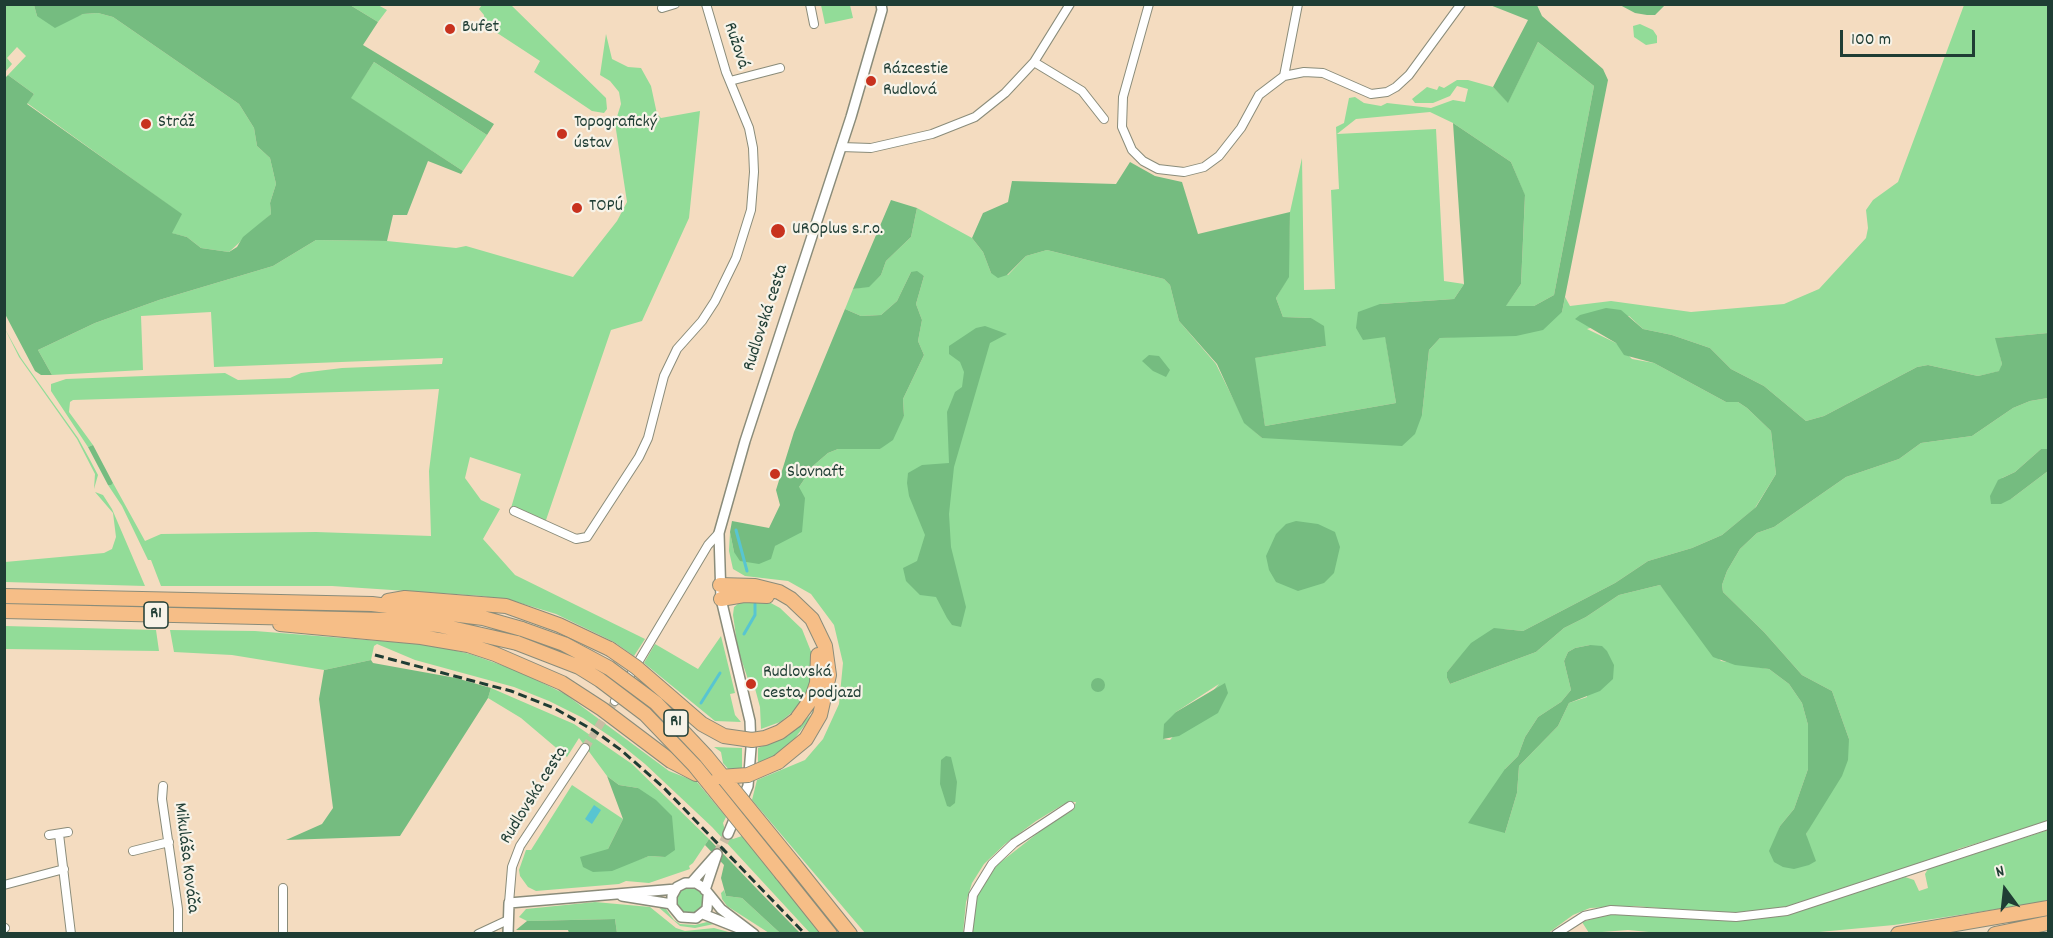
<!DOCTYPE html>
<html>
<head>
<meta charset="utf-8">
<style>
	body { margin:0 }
	#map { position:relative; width:2053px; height:938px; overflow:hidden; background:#f4dcc0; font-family:Dekko,sans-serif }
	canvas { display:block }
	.frame { position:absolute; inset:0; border:6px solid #1f3d34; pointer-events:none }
	.north { position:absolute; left:1975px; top:860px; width:60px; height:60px; -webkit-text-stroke:4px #f7f3e8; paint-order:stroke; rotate:345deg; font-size:16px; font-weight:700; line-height:24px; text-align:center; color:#1f3d34 }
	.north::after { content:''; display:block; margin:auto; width:21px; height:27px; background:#1f3d34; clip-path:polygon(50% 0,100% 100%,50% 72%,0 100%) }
	.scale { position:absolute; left:1840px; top:30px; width:135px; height:27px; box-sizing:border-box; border:3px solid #1f3d34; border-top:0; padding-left:8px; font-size:18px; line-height:21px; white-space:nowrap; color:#1f3d34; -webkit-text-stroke:4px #f7f3e8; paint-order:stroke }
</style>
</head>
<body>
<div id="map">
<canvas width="2053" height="938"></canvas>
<div class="frame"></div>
<div class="north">N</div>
<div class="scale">100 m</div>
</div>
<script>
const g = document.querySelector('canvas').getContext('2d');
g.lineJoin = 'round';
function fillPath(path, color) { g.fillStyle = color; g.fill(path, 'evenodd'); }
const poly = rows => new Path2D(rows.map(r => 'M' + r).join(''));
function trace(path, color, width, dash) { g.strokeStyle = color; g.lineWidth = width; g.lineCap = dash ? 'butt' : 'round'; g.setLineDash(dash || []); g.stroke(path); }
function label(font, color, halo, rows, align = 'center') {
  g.font = font + ' Dekko,sans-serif'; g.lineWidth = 4.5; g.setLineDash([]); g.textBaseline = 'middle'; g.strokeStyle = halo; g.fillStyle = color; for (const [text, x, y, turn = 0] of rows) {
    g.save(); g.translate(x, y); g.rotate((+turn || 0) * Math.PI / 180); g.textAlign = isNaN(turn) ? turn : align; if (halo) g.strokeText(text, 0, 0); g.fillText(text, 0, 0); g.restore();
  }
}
const green = poly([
	[5,5,34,5,37,16,69,19,83,14,98,13,113,17,239,104,254,128,257,146,270,158,276,184,270,203,271,214,229,252,201,248,187,237,171,233,181,214,27,103,34,94,8,75,26,56,17,47,7,58,12,64,6,71,5,68],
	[350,5,378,5,387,10,378,22],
	[482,5,511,5,606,98,607,109,604,113,592,111,534,72,540,61,485,25,484,15,479,9],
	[821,5,850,5,853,18,825,24],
	[1964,5,2048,5,2048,333,1996,338,2002,364,2000,371,1978,376,1928,365,1917,367,1824,416,1806,421,1764,386,1731,369,1710,348,1672,335,1643,329,1629,316,1587,329,1616,343,1632,359,1654,363,1726,402,1738,402,1747,408,1771,431,1776,474,1755,508,1722,535,1692,548,1648,561,1615,583,1523,631,1503,629,1461,656,1447,672,1447,678,1450,684,1536,652,1564,628,1586,617,1619,595,1660,585,1721,661,1769,669,1789,684,1802,703,1808,725,1808,769,1794,809,1780,826,1777,835,1807,842,1806,834,1849,739,1832,691,1802,675,1764,632,1723,592,1722,585,1727,571,1740,549,1757,533,1774,527,1846,477,1899,459,1921,443,1972,436,2013,408,2030,401,2048,398,2048,449,2041,449,2015,472,2002,478,2011,499,2048,471,2048,823,1990,842,1984,841,1958,849,1953,853,1781,909,1735,914,1634,906,1590,908,1573,915,1547,934,973,933,973,914,978,894,997,865,1048,825,1073,810,1076,802,1073,802,1064,804,1036,821,1005,844,984,864,972,883,966,902,963,933,865,933,752,800,757,780,805,760,823,739,839,704,843,663,834,625,811,594,788,581,745,576,733,569,729,551,730,532,734,552,775,546,799,487,814,465,828,453,838,449,880,449,904,416,903,399,924,355,918,341,922,320,916,304,924,276,911,272,897,301,881,315,861,316,845,309,853,289,869,286,881,275,886,261,911,237,917,208,972,238,983,252,991,273,1008,275,1026,256,1047,250,1164,279,1170,285,1179,321,1216,364,1245,423,1262,438,1422,415,1429,350,1440,338,1467,336,1562,312,1565,297,1570,306,1611,301,1691,312,1784,304,1819,289,1866,238,1868,228,1866,210,1873,200,1898,182],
	[1590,645,1587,697,1569,703,1558,726,1519,766,1517,793,1505,833,1505,769,1518,756,1525,737,1538,717,1561,702,1571,690,1564,661,1568,652,1575,648],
	[1219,684,1170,740,1163,739,1176,712],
	[1640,24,1653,30,1657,36,1657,43,1646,45,1634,37,1633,26],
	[606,34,612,59,628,67,641,68,651,86,657,114,661,118,700,111,689,218,642,321,611,330,545,523,511,508,521,474,470,457,465,478,481,500,500,509,483,539,515,575,645,639,634,656,614,642,556,614,517,602,482,596,332,586,161,586,151,560,148,560,122,506,108,485,113,483,145,541,161,534,316,532,431,536,429,471,439,389,73,400,70,402,69,412,93,445,88,447,51,391,51,384,66,379,225,373,238,380,290,378,301,373,342,368,442,364,443,358,214,367,211,312,141,316,143,370,52,375,38,350,95,323,159,300,273,266,316,240,387,241,456,248,466,246,573,277,617,221,627,202,615,123,621,104,619,92,610,81,600,75],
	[1538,42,1594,86,1554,295,1534,306,1505,307,1521,284,1525,196,1511,162,1453,123,1430,112,1356,119,1337,134,1436,129,1444,281,1464,284,1454,299,1380,304,1396,403,1265,426,1254,358,1326,346,1311,318,1283,317,1276,298,1288,277,1290,212,1302,158,1304,290,1335,289,1331,190,1339,189,1336,127,1344,123,1349,98,1355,97,1364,103,1381,106,1387,103,1431,108,1453,100,1465,102,1468,89,1457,86,1450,96,1433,103,1415,103,1412,99,1427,87,1437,90,1439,86,1444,88,1457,80,1468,80,1493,87,1508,102],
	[374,62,487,135,463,171,350,98],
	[4,327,21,358,78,438,89,458,98,475,94,489,95,474,77,439,19,357],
	[95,492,103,495,112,509,145,586,5,582,5,562,104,553,112,549,116,537,113,513],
	[743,600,769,602,780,608,802,629,812,654,810,688,801,705,780,722,761,729,760,707,753,681,749,682,738,650,733,615,734,607],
	[5,626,156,630,159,651,5,649],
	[170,630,255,631,431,645,470,654,518,671,565,694,669,771,697,782,726,817,723,823,726,834,733,839,742,836,820,933,810,933,712,827,645,764,614,739,583,718,549,701,514,687,415,660,377,644,374,646,371,660,324,670,232,655,174,652],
	[721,636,735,693,730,694,735,715,741,722,715,721,644,663,655,644,698,669],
	[491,688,574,724,632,764,709,839,693,863,689,866,690,869,649,883,626,881,619,884,536,891,528,887,520,876,519,870,526,850,531,850,572,785,623,819,608,849,632,862,649,856,665,857,638,788,619,785,607,776,579,738,567,757,521,718,488,698],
	[817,702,811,717,795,738,775,755,758,764,758,748,788,736,811,715],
	[714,747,742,748,742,769,730,771,723,763,721,752],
	[2048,830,2048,900,2030,904,1894,925,1798,934,1670,934,1628,930,1589,933,1582,922,1612,913,1734,920,1761,918,1792,913,1905,877,1914,880,1919,891,1928,888,1925,874,1928,869],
	'676 901a14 14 0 1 1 28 0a14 14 0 1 1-28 0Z',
	[724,890,726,896,742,898,780,933,769,933,727,906,722,899,721,893],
	[595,902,650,907,676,928,685,931,714,928,732,933,617,933,615,919,527,921,519,917,526,909],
	[656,905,666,909,674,920,680,924,695,925,707,922,714,924,695,928,680,926]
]);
const forest = poly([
	[34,5,350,5,378,22,363,45,494,124,487,135,374,62,351,98,463,171,461,174,428,161,407,215,393,215,387,241,316,240,273,266,159,300,95,323,38,350,52,375,41,375,35,371,5,314,4,79,8,75,34,94,27,104,182,214,172,233,187,237,201,248,229,252,237,247,243,237,271,214,270,203,276,184,270,158,257,146,254,128,239,104,113,17,98,13,83,14,55,28,37,16],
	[1490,5,1537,5,1542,16,1603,69,1608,80,1562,312,1543,330,1516,336,1440,338,1429,350,1422,415,1415,434,1402,446,1262,438,1244,423,1217,364,1179,321,1170,285,1164,279,1047,250,1026,256,1007,275,998,278,991,273,983,252,972,238,983,213,1008,202,1012,181,1116,184,1130,162,1155,176,1182,182,1198,234,1290,212,1289,277,1276,298,1283,317,1311,318,1324,326,1326,346,1255,358,1265,426,1396,403,1385,337,1363,340,1356,328,1358,312,1380,304,1454,299,1464,284,1453,123,1511,162,1525,195,1521,284,1506,306,1534,306,1554,295,1594,86,1538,42,1508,103,1493,87,1528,20],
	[1620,5,1665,5,1655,15,1647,15,1635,13],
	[891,200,917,208,911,237,886,261,881,275,869,287,853,289],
	[917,271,924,276,916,304,922,320,918,341,924,355,903,399,904,416,893,440,880,449,838,449,828,453,814,465,799,487,805,498,802,532,775,546,771,559,759,564,740,561,734,552,730,532,732,521,769,528,780,505,776,490,794,432,845,309,861,316,881,315,897,301,911,272],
	[1606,308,1621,310,1643,329,1672,335,1710,348,1731,369,1764,386,1806,421,1824,416,1917,367,1928,365,1978,376,1999,371,2002,364,1995,338,2048,333,2048,398,2030,401,2013,408,1972,436,1921,443,1899,459,1846,477,1774,527,1757,533,1740,549,1727,571,1722,585,1723,592,1764,632,1802,675,1832,691,1849,739,1848,760,1842,776,1806,834,1816,861,1809,865,1794,869,1783,867,1774,862,1769,851,1780,826,1794,809,1808,769,1808,725,1802,703,1789,684,1769,669,1735,665,1713,657,1660,585,1619,595,1586,617,1564,628,1536,652,1450,684,1447,678,1447,672,1471,643,1494,628,1523,631,1615,583,1648,561,1692,548,1722,535,1756,507,1776,474,1771,431,1747,408,1738,402,1726,402,1654,363,1624,355,1616,343,1575,319,1580,315],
	[985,326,1007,334,990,343,954,467,949,514,951,547,966,607,961,627,952,625,947,618,936,597,920,595,906,581,903,568,917,561,925,535,909,496,907,483,908,473,922,465,949,463,947,412,955,392,962,387,964,372,960,362,949,354,949,346,976,328],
	[1149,355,1159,356,1170,370,1166,377,1153,371,1142,361],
	[93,445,113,483,111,485,108,485,88,447],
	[2041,449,2048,449,2048,471,2011,499,2001,504,1991,504,1990,496,1998,480,2015,472],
	[1296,521,1318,524,1335,532,1340,547,1334,573,1324,583,1298,591,1276,582,1269,570,1266,556,1276,534,1286,524],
	[1590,645,1602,646,1607,651,1614,665,1613,679,1600,691,1569,703,1558,726,1519,766,1517,793,1505,833,1468,823,1505,769,1518,756,1525,737,1538,717,1561,702,1571,690,1564,661,1568,652,1575,648],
	[371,660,373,663,456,678,491,688,488,698,400,836,286,840,322,824,333,808,319,699,324,670],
	'1091 685a7 7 0 1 1 14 0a7 7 0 1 1-14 0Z',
	[1225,683,1228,693,1218,713,1179,736,1163,739,1164,724,1176,712],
	[946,756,951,757,957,782,955,803,950,807,947,806,940,784,941,760],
	[607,776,619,785,638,788,656,800,672,816,675,850,665,857,649,856,612,871,593,872,583,867,580,857,608,849,623,819],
	[709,839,757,889,800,933,780,933,742,898,726,896,721,878,724,865,705,845],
	[615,919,617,933,569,933,568,930,516,930,527,921]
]);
const water = poly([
	[594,805,601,810,592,824,585,819]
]);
const stream = poly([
	[736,530,747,571],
	[744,634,755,615,755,604],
	[701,703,720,673]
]);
const minorTunnel = poly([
	[585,748,615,701]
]);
const tertiaryTunnel = poly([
	[717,854,728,834]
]);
const minor = poly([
	[810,4,814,24],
	[1149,4,1123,97,1122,127,1132,150,1143,161,1158,169,1184,172,1204,167,1219,156,1241,128,1259,95,1284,76,1304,72,1323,73,1371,94,1387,92,1396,87,1409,75,1461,4],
	[662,8,675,4],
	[1034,62,1082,91,1104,119],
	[1284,76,1298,4],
	[730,81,780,68],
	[841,147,871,148,932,134,975,117,1005,93,1034,62,1070,4],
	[514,511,576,539,587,537,639,457,648,438,664,376,677,349,702,321,715,301,736,258,751,210,754,172,753,148,749,128,726,72,706,4],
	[615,701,708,545,719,533],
	[163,786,162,799,178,909,178,934],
	[59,834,71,934],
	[49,835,68,832],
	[133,851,169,842],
	[4,885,64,869],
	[283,888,283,934],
	[509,903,512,867,520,846,585,748],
	[4,929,5,928],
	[478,934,508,920],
	[968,934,973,895,992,864,1014,843,1070,806],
	[1556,934,1584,916,1611,910,1736,917,1787,911,2048,825]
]);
const tertiary = poly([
	[728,834,748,786,751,748,750,721,721,599,719,533,745,441,851,117,882,10,881,4],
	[692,882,715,856],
	[705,890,717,854],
	[622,896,672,904],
	[708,896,707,909,696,918,681,917,672,906,672,896,677,887,685,883,696,883,704,888,721,909,754,934],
	[703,914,746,931],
	[508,934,509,903,676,889]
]);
const motorway = poly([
	[720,585,755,586,779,592,791,599,812,619,825,646,829,675,820,715,806,739,778,762],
	[4,596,372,604,483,618,522,629],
	[721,599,744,595,767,596],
	[388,601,405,598,506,606,559,625,610,649],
	[4,611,386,620,438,625,517,643],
	[280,624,421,637,468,645,495,654,562,683,602,709,671,761,696,774],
	[796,720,812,698,817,683,818,655],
	[794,864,850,934],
	[782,874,830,934],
	[1898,934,2048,908],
	[1995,934,2048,923]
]);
const rail = poly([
	[375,655,511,691,554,708,593,730,621,750,663,787,805,934]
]);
const motorwayBridge = poly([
	[522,629,564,644,609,668,656,703,706,756,794,864],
	[517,643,579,667,600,680,645,714,695,766,782,874],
	[610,649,636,667,702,724,724,736,752,740,765,738,780,732,796,720],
	[719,777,748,775,778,762]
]);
const markers = [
	[450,29,6,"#c8321e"],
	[871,81,6,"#c8321e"],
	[146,124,6,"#c8321e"],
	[562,134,6,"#c8321e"],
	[577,208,6,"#c8321e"],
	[778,231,8,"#c8321e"],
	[775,474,6,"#c8321e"],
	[751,684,6,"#c8321e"]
];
const shields = [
	[156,615,24],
	[676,723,24]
];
const shieldNames = [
	["R1",156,615],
	["R1",676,723]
];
const poiNames = [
	["Bufet",462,29],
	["Rázcestie",883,71],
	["Rudlová",883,92],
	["Stráž",158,124],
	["Topografický",574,124],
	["ústav",574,145],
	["TOPÚ",589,208],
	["UROplus s.r.o.",792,231],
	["Slovnaft",787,474],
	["Rudlovská",763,674],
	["cesta, podjazd",763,695]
];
const streetNames = [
	["Ružová",735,46,72],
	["Rudlovská cesta",767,318,-72],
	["Rudlovská cesta",535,796,-58],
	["Mikuláša Kováča",185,858,83]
];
fillPath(green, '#92dc98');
fillPath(forest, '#75bc80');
fillPath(water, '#58c5d1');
trace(stream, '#58c5d1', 3);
trace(minorTunnel, '#c9bca4', 8, [8, 4]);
trace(tertiaryTunnel, '#c9bca4', 9, [9, 4.5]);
trace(minor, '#8a8c7a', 10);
trace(tertiary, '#8a8c7a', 12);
trace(motorway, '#8a8c7a', 16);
trace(minor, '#fff', 8);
trace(tertiary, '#fff', 9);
trace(motorway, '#f6be87', 14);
trace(rail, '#1f3d34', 3, [9, 4.5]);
trace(motorwayBridge, '#8a8c7a', 16, []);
trace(motorwayBridge, '#f6be87', 14);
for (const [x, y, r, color] of markers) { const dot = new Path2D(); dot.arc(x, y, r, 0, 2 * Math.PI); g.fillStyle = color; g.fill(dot); trace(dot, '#f7f3e8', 2); }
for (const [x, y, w] of shields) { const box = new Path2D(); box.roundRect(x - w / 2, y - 13, w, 26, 4.5); g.fillStyle = '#f7f3e8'; g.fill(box); trace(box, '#1f3d34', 1.5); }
label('bold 16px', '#1f3d34', null, shieldNames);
label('18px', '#1f3d34', '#f7f3e8', poiNames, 'left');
label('18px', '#1f3d34', '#f7f3e8', streetNames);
</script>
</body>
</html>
